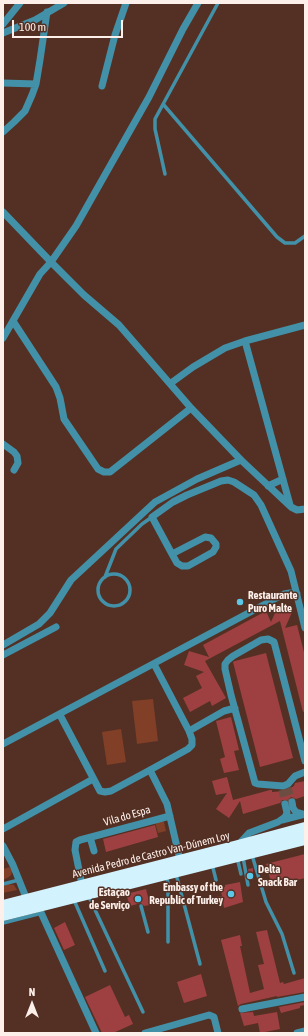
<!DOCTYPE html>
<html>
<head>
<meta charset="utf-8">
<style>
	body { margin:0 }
	#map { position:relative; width:308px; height:1036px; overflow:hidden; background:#533023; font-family:"Asap Condensed",sans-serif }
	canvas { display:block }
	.frame { position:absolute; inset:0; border:4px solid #fdefea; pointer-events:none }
	.north { position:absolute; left:12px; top:984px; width:40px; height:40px; -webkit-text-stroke:3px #533023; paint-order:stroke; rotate:0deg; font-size:11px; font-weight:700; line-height:16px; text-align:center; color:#fdefea }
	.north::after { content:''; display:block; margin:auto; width:14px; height:18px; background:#fdefea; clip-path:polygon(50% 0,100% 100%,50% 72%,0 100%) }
	.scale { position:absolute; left:12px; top:20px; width:111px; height:18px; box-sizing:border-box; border:2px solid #fdefea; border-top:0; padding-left:5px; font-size:12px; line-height:14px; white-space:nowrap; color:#fdefea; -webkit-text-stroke:3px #533023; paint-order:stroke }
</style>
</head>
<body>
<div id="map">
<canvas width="308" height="1036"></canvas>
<div class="frame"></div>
<div class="north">N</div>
<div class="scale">100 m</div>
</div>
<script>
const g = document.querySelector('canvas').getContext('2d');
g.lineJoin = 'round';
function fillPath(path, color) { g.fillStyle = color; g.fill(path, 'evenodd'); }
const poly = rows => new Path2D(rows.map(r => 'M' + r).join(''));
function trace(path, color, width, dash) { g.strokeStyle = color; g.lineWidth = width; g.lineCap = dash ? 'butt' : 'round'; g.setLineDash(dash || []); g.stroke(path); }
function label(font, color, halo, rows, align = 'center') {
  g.font = font + ' "Asap Condensed",sans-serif'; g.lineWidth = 3; g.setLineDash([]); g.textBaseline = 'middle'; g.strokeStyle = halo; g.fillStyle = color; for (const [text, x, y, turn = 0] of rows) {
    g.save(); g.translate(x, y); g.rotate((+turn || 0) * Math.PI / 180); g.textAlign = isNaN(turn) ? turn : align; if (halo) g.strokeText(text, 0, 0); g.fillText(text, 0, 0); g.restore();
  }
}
const green = poly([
	[153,699,158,741,137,744,132,701],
	[121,729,126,762,107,765,102,732],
	[161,820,164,822,166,831,158,833,155,822],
	[10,867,12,871,11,875,9,877,3,880,3,869],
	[8,884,14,885,17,890,3,893,3,885]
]);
const building = poly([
	[279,604,293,610,285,628,297,625,305,656,305,711,303,712,280,621,205,661,226,698,212,706,210,701,190,712,183,698,202,688,196,676,204,672,184,665,189,651,209,657,203,645,266,611,271,622],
	[266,653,293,758,260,767,233,662,235,661],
	[231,717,239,750,234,751,239,770,224,773,220,759,225,757,216,721],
	[227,777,233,800,270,790,272,790,272,792,285,791,294,786,295,783,305,781,305,796,296,799,291,797,288,800,282,800,280,803,243,814,240,801,229,818,216,809,227,793,216,795,212,781],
	[155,825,158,837,106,852,103,839],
	[305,854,305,878,272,886,266,864],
	[253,868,253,879,250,880,248,869],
	[240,882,243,902,224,908,223,902,218,903,216,897,222,896,220,888,225,887,225,885],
	[146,889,150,905,144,906,141,903,130,906,126,894],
	[65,922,75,945,64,950,54,928],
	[267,930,280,983,283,982,284,984,305,978,305,992,277,997,277,996,241,1004,238,1006,221,940,240,935,242,946,240,946,250,993,264,989,258,965,264,964,256,932],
	[201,974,207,996,184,1003,177,982],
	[110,985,125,1017,129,1015,133,1024,113,1033,102,1033,85,997],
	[305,1002,305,1005,300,1006,300,1008,281,1013,279,1007],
	[253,1012,254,1016,277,1012,280,1029,260,1033,258,1023,244,1026,240,1013]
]);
const streetTunnel = poly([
	[288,788,292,802],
	[282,790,285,804]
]);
const lane = poly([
	[163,104,277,237,285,243,295,243,305,236],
	[165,174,155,129,155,119,218,3],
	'98 590a16 16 0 1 1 32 0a16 16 0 1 1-32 0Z',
	[105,577,116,549,142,524,152,517],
	[252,855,266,902,282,934,294,973],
	[237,857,241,874],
	[243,857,248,885],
	[212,864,216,880],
	[176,874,200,964],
	[166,875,168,883,168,942],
	[3,884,19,880],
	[89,897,143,1012],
	[74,900,105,971],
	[141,906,148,932],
	[3,923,42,913]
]);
const street = poly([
	[3,24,20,3],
	[3,33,35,20,64,3],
	[3,83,36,84],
	[102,86,115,35,126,3],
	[3,132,14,122,25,111,32,95,36,84,40,60,47,12],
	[3,212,51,262,84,295,119,325,191,408,241,460,291,507,297,510,305,509],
	[13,321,56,387,60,398,64,419,98,469,104,472,110,472,191,408],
	[3,338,40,274,51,262,76,226,149,97,183,29,198,3],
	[245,341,290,505],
	[171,383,193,367,225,348,245,341,305,325],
	[3,444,14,452,17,456,18,463,14,470],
	[268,486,283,479],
	[172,554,205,537,211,538,216,544,216,547,213,552,188,566,182,566,177,563,172,554,152,517,173,502,187,495,221,481,228,480,234,482,254,495,261,505,291,571,305,628],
	[3,645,39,624,50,613,71,580,155,502,197,479,241,460],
	[3,655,56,627],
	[60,715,100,791,105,792,111,791,150,770,188,749,192,745,192,739,189,731,154,664],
	[189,731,224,711,235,708],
	[3,744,284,594,290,593,297,594],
	[305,761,274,642,268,639,261,640,233,656,228,660,225,664,225,669,231,695,255,783,258,784,283,786,288,784,295,776,305,772],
	[150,770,167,804,180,860],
	[292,802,293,808,296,812,303,814],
	[282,820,305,814],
	[3,829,93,779],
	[90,837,94,851],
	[238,845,249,833,278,822,285,817,287,813,285,804],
	[3,846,13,865,27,900],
	[82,885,75,850,76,842,80,840,170,816],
	[38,906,96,1033],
	[242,1009,305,997],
	[145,1033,209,1015,214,1017,218,1033],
	[297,1033,305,1031]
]);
const highway = poly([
	[3,906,238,846,305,828],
	[3,915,305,839]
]);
const markers = [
	[240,602,4,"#5dc7e8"],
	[250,876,4,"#5dc7e8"],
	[231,894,4,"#5dc7e8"],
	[138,899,4,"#5dc7e8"]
];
const poiNames = [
	["Restaurante",248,596],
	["Puro Malte",248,609],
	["Delta",258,870],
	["Snack Bar",258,883],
	["Embassy of the",223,888,"right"],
	["Republic of Turkey",223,901,"right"],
	["Estaçao",130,893,"right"],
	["de Serviço",130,906,"right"]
];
const streetNames = [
	["Vila do Espa",127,816,-16],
	["Avenida Pedro de Castro Van-Dúnem Loy",151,855,-14]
];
fillPath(green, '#803f26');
fillPath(building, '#9e4042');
trace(streetTunnel, '#6c4d41', 7, [7, 3.5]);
trace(lane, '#4391a9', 3.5);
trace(street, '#4391a9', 7);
trace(highway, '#d2f2fe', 12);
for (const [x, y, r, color] of markers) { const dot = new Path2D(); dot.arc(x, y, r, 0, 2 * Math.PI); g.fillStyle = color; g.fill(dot); trace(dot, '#533023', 1.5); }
label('bold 11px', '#fdefea', '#533023', poiNames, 'left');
label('11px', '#fdefea', '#533023', streetNames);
</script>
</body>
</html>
